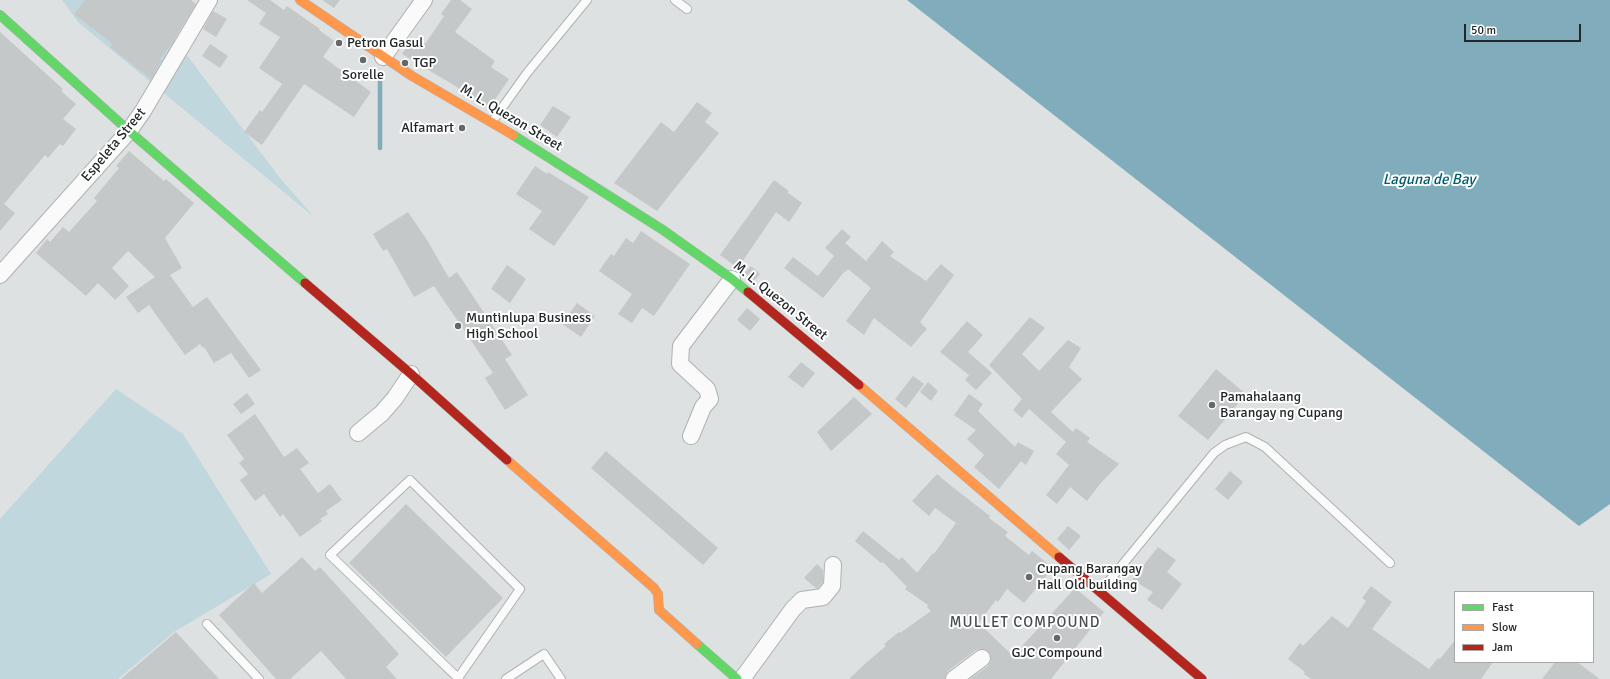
<!DOCTYPE html>
<html>
<head>
<meta charset="utf-8">
<style>
	body { margin:0 }
	#map { position:relative; width:1610px; height:679px; overflow:hidden; background:#dde1e2; font-family:Signika,sans-serif }
	canvas { display:block }
	.legend { position:absolute; left:1454px; top:591px; width:140px; height:72px; box-sizing:border-box; background:#fff; border:1px solid #a7a9a9; margin:0; padding:5px 7px; list-style:none; font-size:12px; color:#242728 }
	.legend li { display:flex; align-items:center; gap:8px; height:20px }
	.legend b { width:20px; border:1px solid #a7a9a9 }
	.scale { position:absolute; left:1464px; top:24px; width:117px; height:18px; box-sizing:border-box; border:2px solid #242728; border-top:0; padding-left:5px; font-size:12px; line-height:14px; white-space:nowrap; color:#242728; -webkit-text-stroke:3px #fff; paint-order:stroke }
</style>
</head>
<body>
<div id="map">
<canvas width="1610" height="679"></canvas>
<ul class="legend">
<li><b style="height:5px;background:#63d668"></b>Fast</li>
<li><b style="height:5px;background:#ff974d"></b>Slow</li>
<li><b style="height:5px;background:#b3261e"></b>Jam</li>
</ul>
<div class="scale">50 m</div>
</div>
<script>
const g = document.querySelector('canvas').getContext('2d');
g.lineJoin = 'round';
function fillPath(path, color) { g.fillStyle = color; g.fill(path, 'evenodd'); }
const poly = rows => new Path2D(rows.map(r => 'M' + r).join(''));
function trace(path, color, width, dash) { g.strokeStyle = color; g.lineWidth = width; g.lineCap = dash ? 'butt' : 'round'; g.setLineDash(dash || []); g.stroke(path); }
function label(font, color, halo, rows, align = 'center') {
  g.font = font + ' Signika,sans-serif'; g.lineWidth = 4; g.setLineDash([]); g.textBaseline = 'middle'; g.strokeStyle = halo; g.fillStyle = color; for (const [text, x, y, turn = 0] of rows) {
    g.save(); g.translate(x, y); g.rotate((+turn || 0) * Math.PI / 180); g.textAlign = isNaN(turn) ? turn : align; if (halo) g.strokeText(text, 0, 0); g.fillText(text, 0, 0); g.restore();
  }
}
const green = poly([
	[62,0,145,0,280,178,314,217,79,23],
	[116,389,183,434,271,574,174,632,118,679,0,679,0,519]
]);
const water = poly([
	[907,0,1610,0,1610,504,1579,526]
]);
const stream = poly([
	[380,72,380,148]
]);
const building = poly([
	[85,0,191,0,196,4,173,42,160,59,162,60,151,79,110,47,113,44,74,14],
	[247,0,270,0,284,10,287,6,320,29,319,30,334,41,323,57,371,92,354,117,304,84,262,145,244,132,260,110,262,112,282,84,259,68,280,37,259,24,266,13],
	[322,0,340,0,334,8],
	[451,0,460,0,472,9,455,32,495,61,491,67,509,79,490,107,402,54,412,39,422,46,424,43,425,44,444,16,441,14],
	[213,11,227,19,216,37,203,29],
	[0,32,63,89,61,91,76,104,63,119,76,129,63,146,60,144,48,158,45,155,4,204,15,213,0,231],
	[210,44,228,56,220,68,202,56],
	[697,102,712,113,705,122,719,133,657,211,614,183,661,122,674,132],
	[553,106,571,117,557,137,540,125],
	[129,151,164,181,166,179,194,203,165,238,182,268,170,275,193,307,207,297,261,370,249,378,231,353,214,363,204,347,203,348,200,344,185,355,149,305,138,313,126,297,155,277,128,251,112,268,129,286,115,300,98,283,86,296,36,253,47,239,50,242,63,227,69,232,97,201,94,198,119,168,116,166],
	[535,166,547,174,548,172,589,197,554,246,529,229,542,211,516,194],
	[774,180,789,191,787,192,802,203,789,222,776,212,738,268,720,255],
	[408,212,427,240,449,278,457,272,512,355,505,359,528,395,505,410,485,378,493,373,434,286,414,297,387,249,383,251,373,234],
	[842,229,851,237,845,243,866,261,882,241,894,252,890,256,926,281,941,264,954,275,920,322,927,329,911,347,874,318,864,335,846,321,871,288,848,269,846,272,845,271,823,298,784,268,793,257,818,276,834,256,825,248],
	[641,231,690,264,654,316,642,308,632,323,618,314,632,294,599,271,611,254,614,256,626,238,633,243],
	[507,265,526,279,510,303,491,289],
	[751,266,760,274,754,281,744,273],
	[577,303,595,316,581,337,562,324],
	[747,308,760,319,750,331,737,320],
	[1030,317,1045,328,1022,354,1039,371,1068,340,1081,348,1069,367,1082,379,1051,412,1073,432,1076,428,1090,438,1087,442,1119,464,1100,484,1087,501,1070,487,1057,504,1046,495,1069,465,1056,454,1066,442,1029,409,1022,418,1013,410,1022,399,989,365],
	[967,321,983,335,968,352,992,373,976,390,965,380,969,375,940,352],
	[801,362,815,373,803,388,788,377],
	[1216,369,1246,394,1208,440,1178,416],
	[913,376,924,384,906,408,895,399],
	[928,382,938,391,931,401,920,392],
	[247,393,255,404,241,414,233,404],
	[969,394,983,404,978,411,1015,447,1018,442,1034,451,1026,465,1021,461,999,489,974,467,984,455,967,439,976,430,954,415],
	[854,397,872,414,831,451,817,432],
	[255,414,284,457,297,448,309,463,300,469,318,493,330,484,342,500,326,511,328,514,320,519,322,521,300,537,283,514,280,517,264,494,255,501,240,480,248,474,239,463,244,459,227,435],
	[606,451,718,548,703,565,591,468],
	[1230,471,1243,482,1228,500,1215,489],
	[937,474,950,485,990,516,989,518,1008,532,1005,536,1029,555,1032,551,1053,568,1024,603,1007,589,998,602,996,600,979,622,986,628,985,629,1013,656,1075,588,1104,612,1051,679,970,679,988,666,991,661,991,656,989,652,981,649,976,650,948,671,945,679,849,679,867,662,886,646,884,644,899,632,900,633,931,611,927,607,928,605,905,589,907,587,883,562,881,563,855,541,863,531,899,560,902,557,917,573,933,553,934,554,956,523,935,508,929,516,912,501],
	[406,504,503,598,446,657,349,563],
	[1068,526,1081,536,1069,550,1057,539],
	[1158,547,1176,560,1167,572,1182,584,1162,610,1147,600,1153,592,1132,580],
	[302,557,315,571,320,567,399,654,386,667,397,679,346,679,321,651,290,679,276,679,219,615,254,583,262,593],
	[817,564,823,570,823,582,818,588,816,588,804,578],
	[1371,586,1392,602,1372,629,1429,669,1438,658,1440,659,1455,640,1455,662,1493,662,1481,679,1311,679,1304,674,1305,672,1288,659,1300,643,1303,646,1332,616,1348,628,1366,601,1362,598],
	[176,632,219,679,121,679],
	[1555,662,1577,662,1600,679,1542,679]
]);
const lane = poly([
	[675,0,687,9],
	[492,122,527,73,587,0],
	[1100,592,1214,453,1225,445,1246,437,1265,447,1390,563],
	[207,624,259,679],
	[458,678,520,589,410,480,330,555,459,679],
	[506,679,544,654,561,679]
]);
const street = poly([
	[383,57,424,0],
	[0,275,129,131,143,111,209,0],
	[358,433,382,413,395,398,411,374],
	[691,436,703,407,710,399,707,389,680,364,681,346,732,279],
	[742,679,793,609,802,600,823,597,832,586,833,565],
	[954,679,982,658]
]);
const fast = poly([
	[0,15,129,131,305,283],
	[513,135,663,230,732,279,748,292],
	[697,644,737,679]
]);
const slow = poly([
	[300,0,412,76,513,135],
	[859,385,1059,557],
	[507,460,654,588,658,594,659,610,697,644]
]);
const jam = poly([
	[305,283,411,374,507,460],
	[748,292,859,385],
	[1059,557,1202,679]
]);
const markers = [
	[339,43,4,"#656869"],
	[363,60,4,"#656869"],
	[405,63,4,"#656869"],
	[462,128,4,"#656869"],
	[458,326,4,"#656869"],
	[1212,405,4,"#656869"],
	[1029,577,4,"#656869"],
	[1057,638,4,"#656869"]
];
const poiNames = [
	["Petron Gasul",347,43],
	["TGP",413,63],
	["Sorelle",363,75,"center"],
	["Alfamart",454,128,"right"],
	["Muntinlupa Business",466,318],
	["High School",466,334],
	["Pamahalaang",1220,397],
	["Barangay ng Cupang",1220,413],
	["Cupang Barangay",1037,569],
	["Hall Old building",1037,585],
	["GJC Compound",1057,653,"center"]
];
const streetNames = [
	["M. L. Quezon Street",511,118,31],
	["Espeleta Street",114,145,-50],
	["M. L. Quezon Street",780,301,39]
];
const waterNames = [
	["Laguna de Bay",1429,180]
];
const neighbourhoodNames = [
	["MULLET COMPOUND",1025,623]
];
fillPath(green, '#c0d7de');
fillPath(water, '#80acbc');
trace(stream, '#80acbc', 4.5);
fillPath(building, '#c5c8c9');
trace(lane, '#aeb1b2', 10);
trace(street, '#aeb1b2', 18);
trace(fast, '#aeb1b2', 10);
trace(slow, '#aeb1b2', 10);
trace(jam, '#aeb1b2', 10);
trace(lane, '#fafafb', 8);
trace(street, '#fafafb', 16);
trace(fast, '#63d668', 9);
trace(slow, '#ff974d', 9);
trace(jam, '#b3261e', 9);
for (const [x, y, r, color] of markers) { const dot = new Path2D(); dot.arc(x, y, r, 0, 2 * Math.PI); g.fillStyle = color; g.fill(dot); trace(dot, '#fff', 1.5); }
label('14px', '#242728', '#fff', poiNames, 'left');
label('14px', '#242728', '#fff', streetNames);
label('italic 15px', '#025d73', '#fff', waterNames);
g.letterSpacing = '1px';
label('15px', '#484e50', '#fff', neighbourhoodNames);
g.letterSpacing = '0px';
</script>
</body>
</html>
